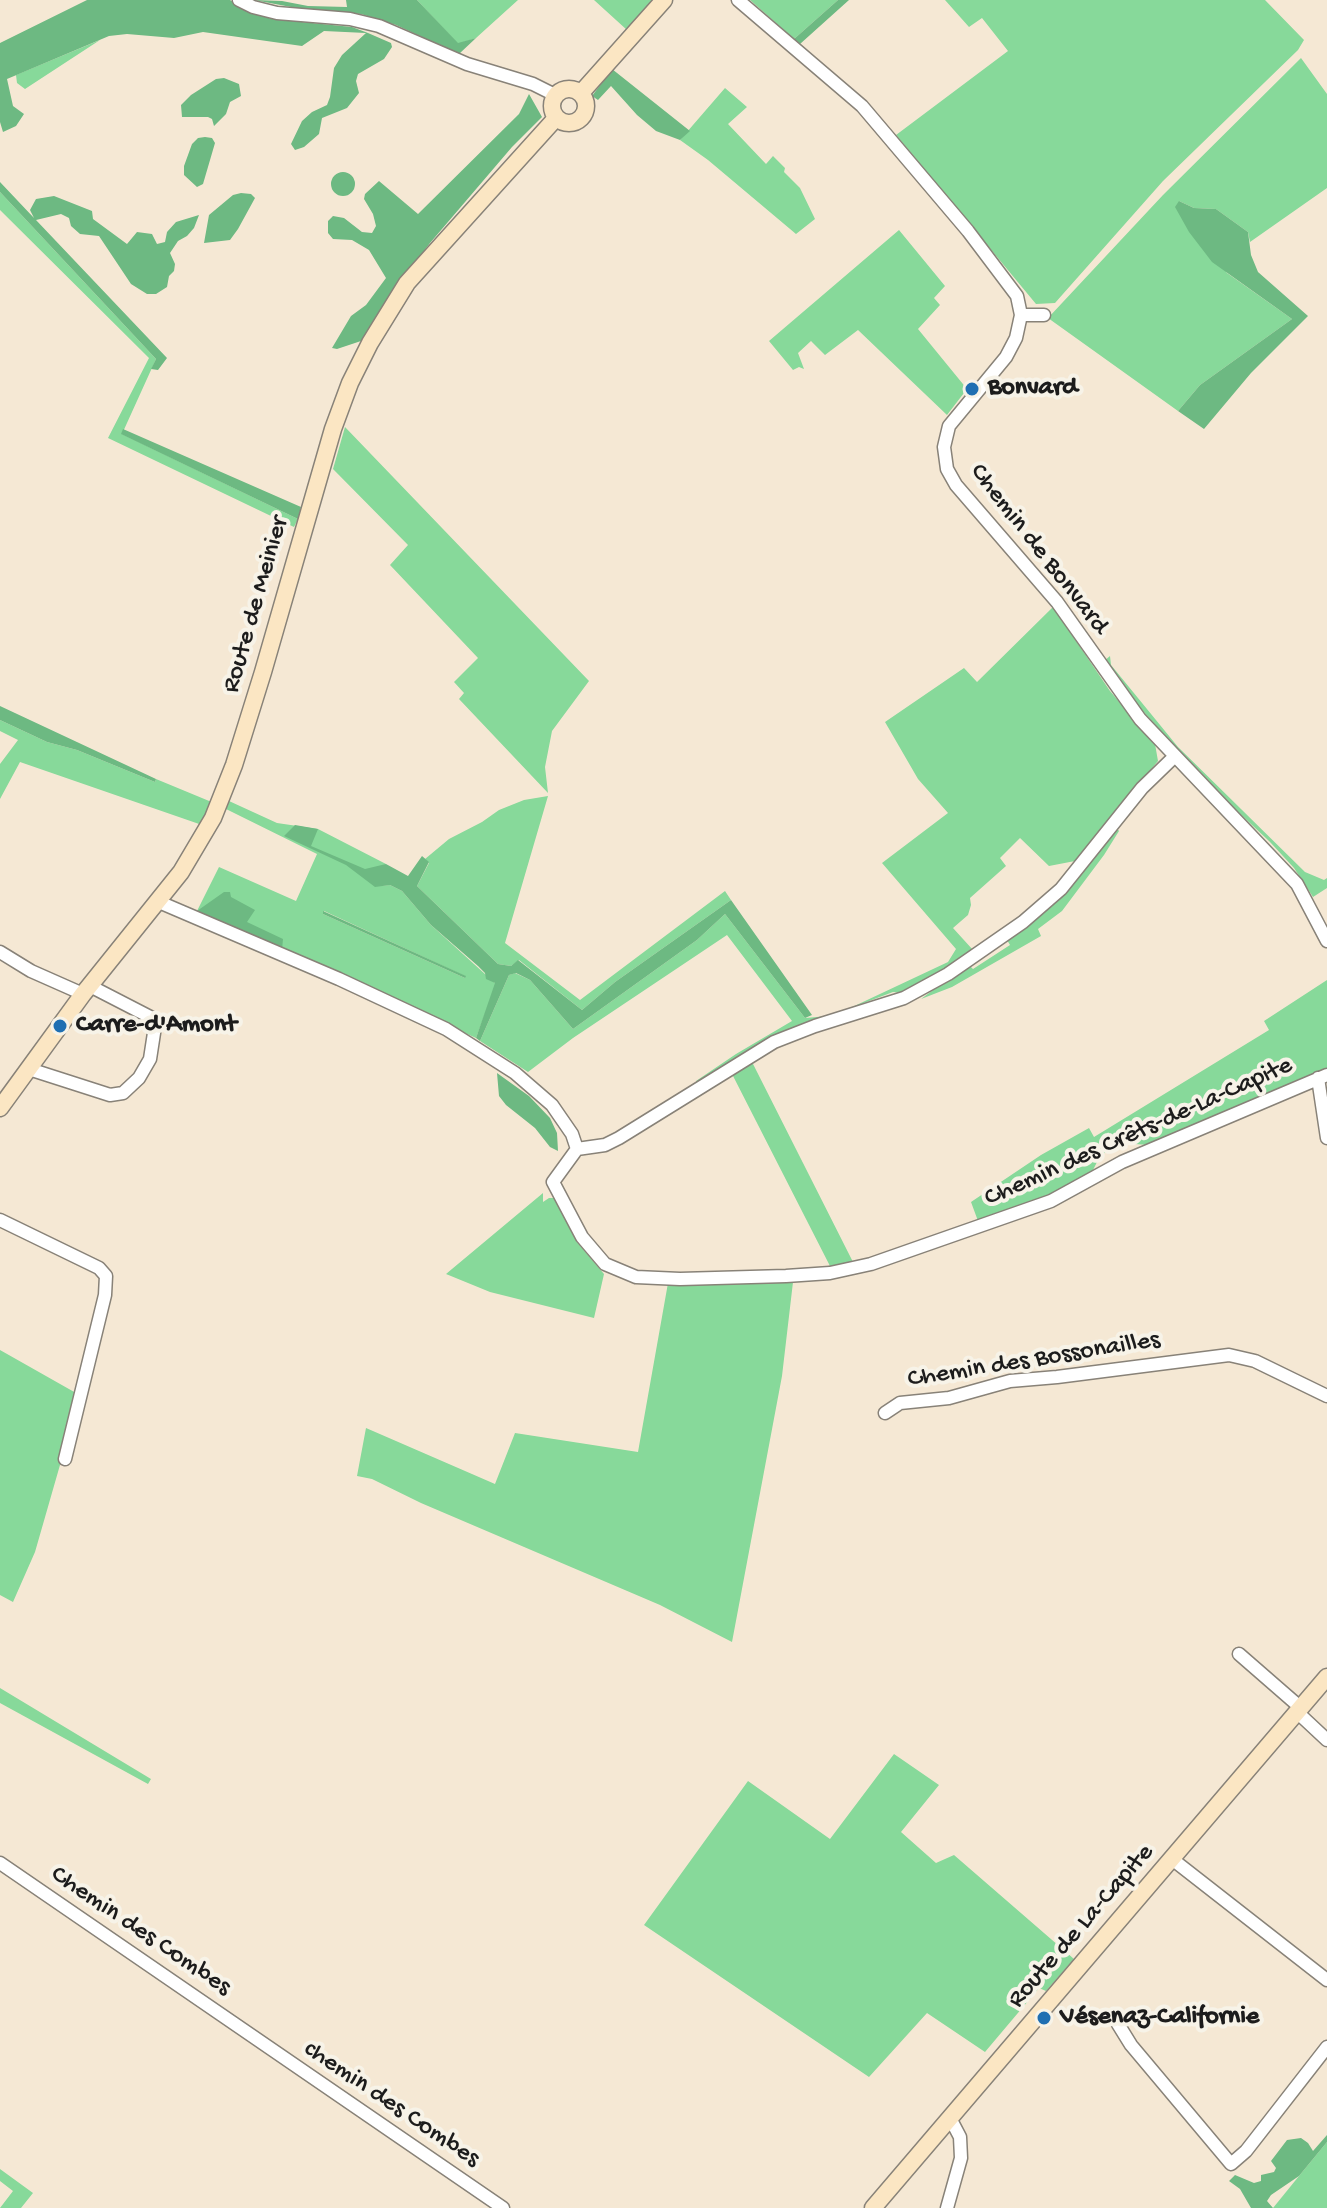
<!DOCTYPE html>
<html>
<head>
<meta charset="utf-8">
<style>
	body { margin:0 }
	canvas { display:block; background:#f5e8d4 }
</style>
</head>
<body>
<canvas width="1327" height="2208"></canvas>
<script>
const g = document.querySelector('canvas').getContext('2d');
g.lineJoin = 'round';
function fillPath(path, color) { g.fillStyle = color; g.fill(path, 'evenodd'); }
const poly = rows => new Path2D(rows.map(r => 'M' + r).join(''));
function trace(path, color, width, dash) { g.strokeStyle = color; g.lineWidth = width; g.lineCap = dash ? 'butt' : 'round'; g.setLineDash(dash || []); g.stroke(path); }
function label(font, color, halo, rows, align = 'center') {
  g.font = font + ' "Gochi Hand",sans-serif'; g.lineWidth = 8; g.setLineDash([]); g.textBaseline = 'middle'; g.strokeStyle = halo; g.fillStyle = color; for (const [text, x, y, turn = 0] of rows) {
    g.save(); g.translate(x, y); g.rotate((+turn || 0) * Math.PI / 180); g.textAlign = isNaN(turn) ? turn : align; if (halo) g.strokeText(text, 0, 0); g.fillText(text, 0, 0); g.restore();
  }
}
const green = poly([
	[417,0,518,0,476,38,458,44],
	[594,0,655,0,627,30],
	[750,0,838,0,794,39],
	[945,0,1265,0,1304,40,1298,50,1163,181,1055,303,1036,304,896,135,1008,51,982,18,969,27],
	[100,40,25,89,17,83,16,75],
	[1301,58,1327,94,1327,188,1250,242,1248,232,1216,209,1194,208,1179,201,1227,273,1292,319,1200,385,1178,411,1048,318,1163,195],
	[725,88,747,107,728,124,766,164,773,156,785,168,784,172,800,188,815,219,796,234,708,160,680,140],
	[0,192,156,359,122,434,298,519,294,527,108,438,149,358,0,210],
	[899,230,945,286,934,298,940,305,918,329,967,389,947,415,858,330,825,355,811,341,798,353,804,369,799,367,793,370,769,341],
	[345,427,589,681,552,731,545,767,548,793,459,699,464,693,454,682,478,658,390,565,408,545,333,469],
	[1053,607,1110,691,1155,744,1158,761,1075,861,1049,866,1020,838,1000,858,1006,866,970,898,971,905,968,915,953,928,973,950,962,958,902,993,893,992,861,1004,698,1086,696,1081,736,1054,792,1021,727,935,573,1038,528,1072,480,1041,509,975,515,973,530,980,573,1029,697,940,725,914,805,1018,828,1016,848,1009,948,962,956,949,882,863,948,813,918,779,885,722,964,668,977,682],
	[1110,656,1111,665,1178,747,1305,872,1324,880,1327,878,1327,888,1313,897,1294,868,1270,842,1219,794,1140,708,1104,661],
	[0,720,47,742,77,750,155,782,156,779,214,803,202,825,20,762,0,799,0,764,18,740,0,731],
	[548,796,505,943,580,1000,725,891,731,900,615,982,582,1010,519,960,511,966,498,964,417,886,429,863,425,859,449,839,482,822,499,810,524,800],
	[229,801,277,823,318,829,386,864,376,886,390,885,402,891,431,925,496,984,476,1038,197,911,219,867,296,901,317,854,226,809],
	[324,911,465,976,465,978,323,914],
	[1116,827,1119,831,1104,855,1062,911,1038,929,1041,936,952,987,921,999,968,964,973,969,1010,945,1007,940],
	[1327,980,1327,1070,1149,1145,1120,1143,1112,1146,1099,1158,1092,1172,1034,1203,978,1221,971,1202,1041,1155,1089,1128,1094,1137,1269,1030,1264,1021],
	[751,1060,854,1264,831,1268,731,1072],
	[543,1193,543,1202,549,1198,555,1198,577,1242,604,1274,594,1318,490,1292,446,1274],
	[793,1282,782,1376,732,1642,660,1605,421,1503,372,1479,357,1476,366,1428,495,1484,515,1433,638,1452,668,1283],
	[0,1350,76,1393,62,1458,35,1552,13,1602,0,1595],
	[0,1688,151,1779,148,1784,0,1703],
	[894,1754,939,1785,901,1832,936,1863,954,1855,1074,1959,1046,1991,1039,1988,985,2052,927,2013,869,2077,644,1925,748,1781,830,1839],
	[1327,2142,1327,2208,1273,2208,1299,2176],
	[0,2169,33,2193,21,2208,0,2208,13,2191,0,2181]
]);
const forest = poly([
	[87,0,230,0,249,12,272,19,352,27,368,33,391,43,392,47,384,59,358,74,356,81,359,93,347,108,322,118,319,134,304,147,295,150,291,144,302,121,312,112,327,105,330,97,334,68,342,55,366,33,324,31,302,46,203,32,174,38,127,34,109,36,7,79,13,106,24,114,16,126,3,132,0,122,0,43],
	[254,0,282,1,308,6,347,7,346,0,417,0,458,43,476,38,459,54,396,25,361,14,307,10],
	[838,0,849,0,800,44,794,39],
	[612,69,690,131,680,140,656,131,637,115,611,86,598,100,592,96],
	[224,78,239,84,241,96,230,102,226,114,214,126,212,119,208,117,182,117,181,105,191,95,216,79],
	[529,94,542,117,512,147,430,243,396,288,361,341,337,349,332,348,351,316,366,305,386,278,369,250,352,240,333,239,328,233,328,221,333,216,344,218,362,232,372,233,376,226,373,214,364,199,365,194,379,181,418,214,519,114],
	[205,137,212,138,215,143,203,184,197,187,184,175,184,166,192,144,198,138],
	'331 184a12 12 0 1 1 24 0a12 12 0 1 1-24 0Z',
	[0,182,34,218,30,210,36,199,54,196,92,211,93,219,127,244,137,232,152,234,157,244,165,242,167,232,176,222,199,215,194,228,187,236,178,241,170,253,175,264,174,271,169,276,167,287,156,294,147,294,131,284,99,236,80,234,71,226,69,218,61,214,36,220,167,358,158,370,151,369,156,359,0,192],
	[241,193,251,194,255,198,238,229,230,240,204,243,209,215,233,195],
	[1179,201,1194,208,1216,209,1248,232,1251,255,1258,272,1308,316,1251,373,1204,429,1178,411,1200,385,1292,319,1212,262,1189,232,1175,207],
	[123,429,301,507,298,519,121,434],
	[0,706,156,779,155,782,77,750,47,742,0,720],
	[295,825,318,829,311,846,365,869,386,864,408,876,422,856,429,862,417,886,498,964,511,966,518,960,582,1010,615,982,731,900,812,1015,805,1018,725,914,697,940,573,1029,530,980,516,973,509,975,480,1041,476,1038,495,983,486,979,485,973,478,966,431,925,402,891,390,885,375,887,346,865,284,836],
	[224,892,230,892,231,897,255,910,247,922,283,939,282,950,197,911],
	[323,911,466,976,465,978,323,914],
	[497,1073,529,1096,550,1118,557,1133,558,1151,550,1147,535,1128,506,1105,499,1096],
	[1327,2135,1327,2142,1299,2176,1271,2195,1267,2201,1273,2208,1251,2208,1240,2189,1229,2181,1235,2175,1254,2183,1261,2181,1261,2175,1274,2172,1276,2168,1271,2161,1287,2140,1301,2138,1308,2143,1313,2151]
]);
const street = poly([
	[239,0,253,7,277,13,350,19,379,26,467,64,533,84,555,95],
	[738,0,862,106,968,231,1017,296,1021,315,1016,338,1006,357,949,426,944,447,947,469,956,485,1057,602,1140,719,1297,884,1327,941],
	[1021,315,1044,315],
	[159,902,339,979,446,1029,515,1073,552,1105,572,1134,577,1149,553,1182,582,1237,605,1264,636,1277,680,1279,786,1276,830,1273,871,1264,1051,1201,1122,1162,1327,1075],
	[0,952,31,971,83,994],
	[29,1069,110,1095,123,1093,139,1078,150,1059,156,1020,90,986],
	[1318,1078,1327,1138],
	[577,1149,605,1145,619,1138,774,1042,815,1026,904,998,948,974,1023,922,1061,889,1142,788,1174,757],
	[0,1220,99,1268,106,1276,105,1295,65,1459],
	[885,1413,900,1403,949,1398,1010,1381,1057,1377,1229,1355,1255,1361,1327,1396],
	[1239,1654,1301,1708],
	[1297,1712,1327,1740],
	[1172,1859,1327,1980],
	[0,1863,503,2208],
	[1118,2024,1131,2045,1231,2164,1246,2151,1327,2047],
	[947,2208,961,2158,960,2137,950,2118]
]);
const secondary = poly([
	'552 106a17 17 0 1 1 34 0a17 17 0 1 1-34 0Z',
	[581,93,664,0],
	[0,1108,83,994,181,872,213,818,234,765,263,672,333,429,350,383,370,343,407,283,556,118],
	[873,2208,1327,1677]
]);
const markers = [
	[972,389,8,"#1f6fb2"],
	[60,1026,8,"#1f6fb2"],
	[1044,2018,8,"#1f6fb2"]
];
const poiNames = [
	["Bonvard",988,389],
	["Carre-d'Amont",76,1026],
	["Vésenaz-Californie",1060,2018]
];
const streetNames = [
	["Chemin de Bonvard",1038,550,52],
	["Route de Meinier",257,605,-74],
	["Chemin des Crêts-de-La-Capite",1139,1133,-24],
	["Chemin des Bossonailles",1034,1361,-9],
	["Route de La-Capite",1082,1927,-49],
	["Chemin des Combes",140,1932,34],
	["chemin des Combes",391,2105,34]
];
fillPath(green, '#87d99a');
fillPath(forest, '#6db982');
trace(street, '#888278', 15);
trace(secondary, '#888278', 19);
trace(street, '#fff', 12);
trace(secondary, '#fbe6c3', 16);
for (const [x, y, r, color] of markers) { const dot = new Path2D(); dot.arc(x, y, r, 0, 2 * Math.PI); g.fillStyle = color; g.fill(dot); trace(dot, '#f7f3e8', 3); }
label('bold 26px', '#1c1c1c', '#f7f3e8', poiNames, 'left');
label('26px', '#1c1c1c', '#f7f3e8', streetNames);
</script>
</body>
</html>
